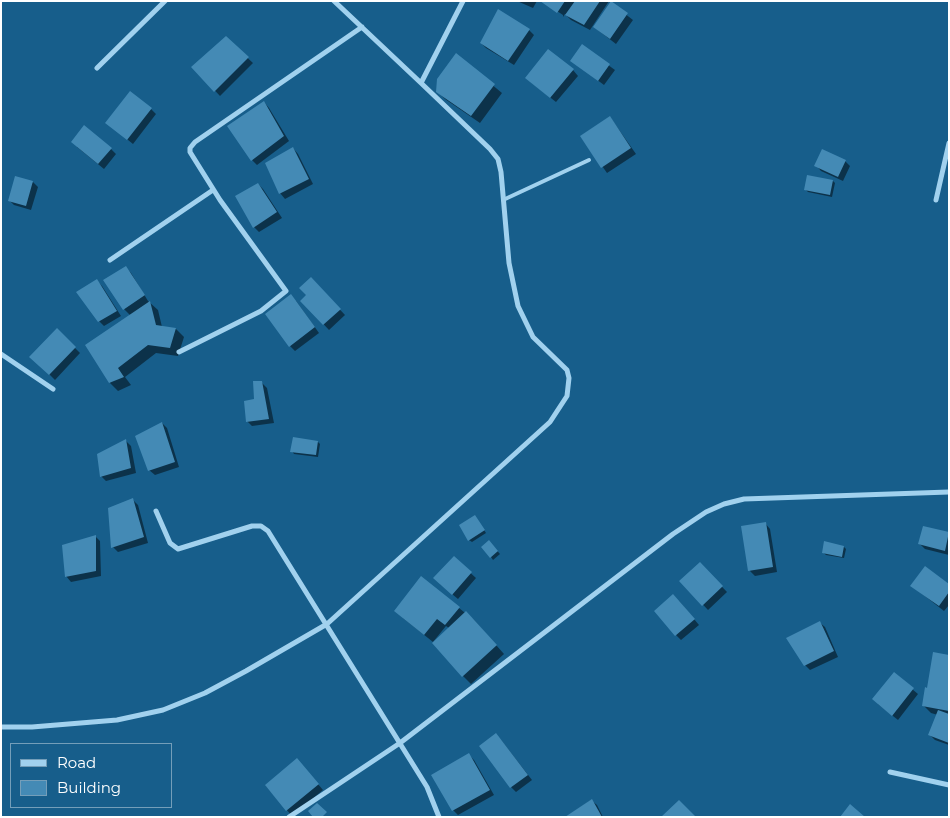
<!DOCTYPE html>
<html>
<head>
<meta charset="utf-8">
<style>
	body { margin:0 }
	#map { position:relative; width:950px; height:818px; overflow:hidden; background:#175e8b; font-family:Montserrat,sans-serif }
	canvas { display:block }
	.frame { position:absolute; inset:0; border:2px solid #fff; pointer-events:none }
	.legend { position:absolute; left:10px; top:743px; width:162px; height:65px; box-sizing:border-box; background:#175e8b; border:1px solid #749eb9; margin:0; padding:6px 9px; list-style:none; font-size:15px; color:#fff }
	.legend li { display:flex; align-items:center; gap:10px; height:25px }
	.legend b { width:25px; border:1px solid #749eb9 }
</style>
</head>
<body>
<div id="map">
<canvas width="950" height="818"></canvas>
<div class="frame"></div>
<ul class="legend">
<li><b style="height:6px;background:#a1d1ee"></b>Road</li>
<li><b style="height:14px;background:#448ab5"></b>Building</li>
</ul>
</div>
<script>
const g = document.querySelector('canvas').getContext('2d');
g.lineJoin = 'round';
function fillPath(path, color) { g.fillStyle = color; g.fill(path, 'evenodd'); }
const poly = rows => new Path2D(rows.map(r => 'M' + r).join(''));
function trace(path, color, width, dash) { g.strokeStyle = color; g.lineWidth = width; g.lineCap = dash ? 'butt' : 'round'; g.setLineDash(dash || []); g.stroke(path); }
const shadow = poly([
	[517,1,537,1,533,8],
	[542,1,609,1,590,30,571,20,565,14,563,17,563,15],
	[611,3,633,20,616,44,594,27],
	[529,30,534,35,514,65,486,48,481,43],
	[226,38,253,63,220,96,193,67],
	[582,46,615,70,604,85,572,61],
	[456,55,502,93,480,123,445,99,437,91],
	[573,70,578,76,556,102,532,83],
	[264,102,269,108,289,141,257,165,252,160],
	[151,109,156,114,133,144,107,123],
	[610,117,636,154,607,173,581,136],
	[77,147,111,149,116,154,104,169],
	[293,148,298,154,313,184,285,199,280,193],
	[845,161,850,166,843,181,821,171,816,165],
	[833,181,835,183,832,197,808,192,806,190],
	[33,182,38,187,31,210,14,205,9,200],
	[258,184,263,189,282,218,259,232,254,227],
	[126,268,131,273,148,301,158,310,162,327,176,329,184,337,178,356,156,353,125,377,131,385,118,391,110,383,131,316,124,309],
	[311,279,345,315,329,330,302,301,308,295],
	[97,281,102,286,121,316,104,326,99,321],
	[296,301,319,333,295,351,290,346],
	[57,330,80,353,55,380,31,356],
	[262,383,267,388,274,423,252,426,247,421],
	[162,423,167,428,179,467,155,475,149,470],
	[294,439,318,442,320,444,318,457,294,454,292,451],
	[126,441,131,446,136,473,106,481,101,476],
	[133,500,138,505,148,543,118,552,113,547],
	[477,519,486,533,472,542,469,540],
	[765,523,770,529,777,572,755,576,750,571],
	[924,527,949,533,949,555,925,549,920,544],
	[95,536,100,541,101,576,71,582,66,576],
	[491,544,500,554,493,560,491,557],
	[844,547,846,549,844,558,826,555,823,552],
	[454,558,476,578,458,599,440,584],
	[700,564,727,592,708,610,681,581],
	[949,585,949,605,944,611,912,586],
	[679,601,699,625,681,640,676,635],
	[459,608,474,620,504,654,471,684,463,676,449,628,446,626,433,642,403,618],
	[819,622,825,627,838,657,810,670,805,665],
	[949,656,949,745,935,740,930,735,938,715,931,713,923,705,928,689],
	[894,674,918,694,898,720,878,704],
	[501,740,532,780,516,792,511,787],
	[469,755,474,760,494,795,458,815,453,810],
	[302,765,323,790,292,816,266,786],
	[591,800,597,805,603,817,567,817]
]);
const building = poly([
	[540,1,565,1,557,13],
	[575,1,600,1,584,25,565,15],
	[611,1,628,13,610,39,593,27],
	[498,9,530,29,508,61,480,43],
	[226,36,249,57,214,92,191,67],
	[582,44,610,64,598,81,570,61],
	[548,49,574,69,550,98,525,78],
	[456,53,495,84,471,116,436,92,437,79],
	[130,91,152,108,127,140,105,123],
	[264,101,284,136,251,161,227,126],
	[610,116,631,148,601,168,580,136],
	[84,125,112,148,98,164,71,142],
	[293,147,309,179,279,194,265,163],
	[822,149,846,160,838,177,814,166],
	[807,175,833,180,830,195,804,190],
	[15,176,33,181,26,206,8,201],
	[258,183,277,212,253,228,235,196],
	[126,266,145,295,123,310,103,280],
	[311,277,341,309,323,325,300,301,306,295,299,288],
	[97,279,117,311,98,322,76,292],
	[291,294,315,327,289,347,265,314],
	[150,301,156,325,176,328,170,348,148,345,118,368,124,377,109,383,85,345],
	[57,328,76,347,49,375,29,357],
	[253,381,262,381,269,419,246,422,244,401,254,399],
	[162,422,175,462,148,471,135,436],
	[293,437,318,441,316,455,290,452],
	[126,439,131,468,100,477,97,454],
	[133,498,144,537,111,548,108,508],
	[475,515,485,530,468,541,459,525],
	[766,522,773,567,748,571,741,526],
	[923,526,949,532,945,551,918,544],
	[96,535,96,571,65,577,62,545],
	[489,540,498,551,490,558,481,547],
	[824,541,844,546,842,557,822,553],
	[454,556,472,572,452,595,433,578],
	[700,562,723,586,702,606,679,581],
	[925,566,949,584,949,592,939,606,910,586],
	[421,576,460,607,445,625,437,619,424,635,394,611],
	[673,594,695,619,675,636,654,611],
	[466,611,497,645,462,677,432,643],
	[820,621,834,651,804,666,786,638],
	[933,652,949,655,949,711,922,706,925,687,927,688],
	[894,672,914,688,892,716,872,699],
	[938,710,949,714,949,743,928,735],
	[496,733,528,775,510,788,479,746],
	[469,753,490,790,452,811,431,775],
	[297,758,319,784,286,811,265,785],
	[592,799,602,817,565,817],
	[679,800,696,817,661,817],
	[317,803,327,812,322,817,313,817,308,811],
	[850,804,865,817,840,817]
]);
const lane = poly([
	[503,200,589,160]
]);
const street = poly([
	[97,68,165,1],
	[421,83,463,1],
	[936,200,949,143],
	[110,260,213,190],
	[179,352,261,311,286,291,220,200,190,152,190,148,195,142,362,27],
	[1,354,53,389],
	[156,511,170,543,178,549,252,526,261,526,268,531,427,787,439,817],
	[1,727,32,727,117,720,163,710,205,693,246,671,327,624,550,422,567,396,569,378,567,370,533,337,518,306,509,263,501,172,498,159,490,149,421,83,334,1],
	[890,772,949,785],
	[289,817,400,743,673,534,706,512,724,504,744,499,949,492]
]);
fillPath(shadow, '#0007');
fillPath(building, '#448ab5');
trace(lane, '#a1d1ee', 4);
trace(street, '#a1d1ee', 5);
</script>
</body>
</html>
